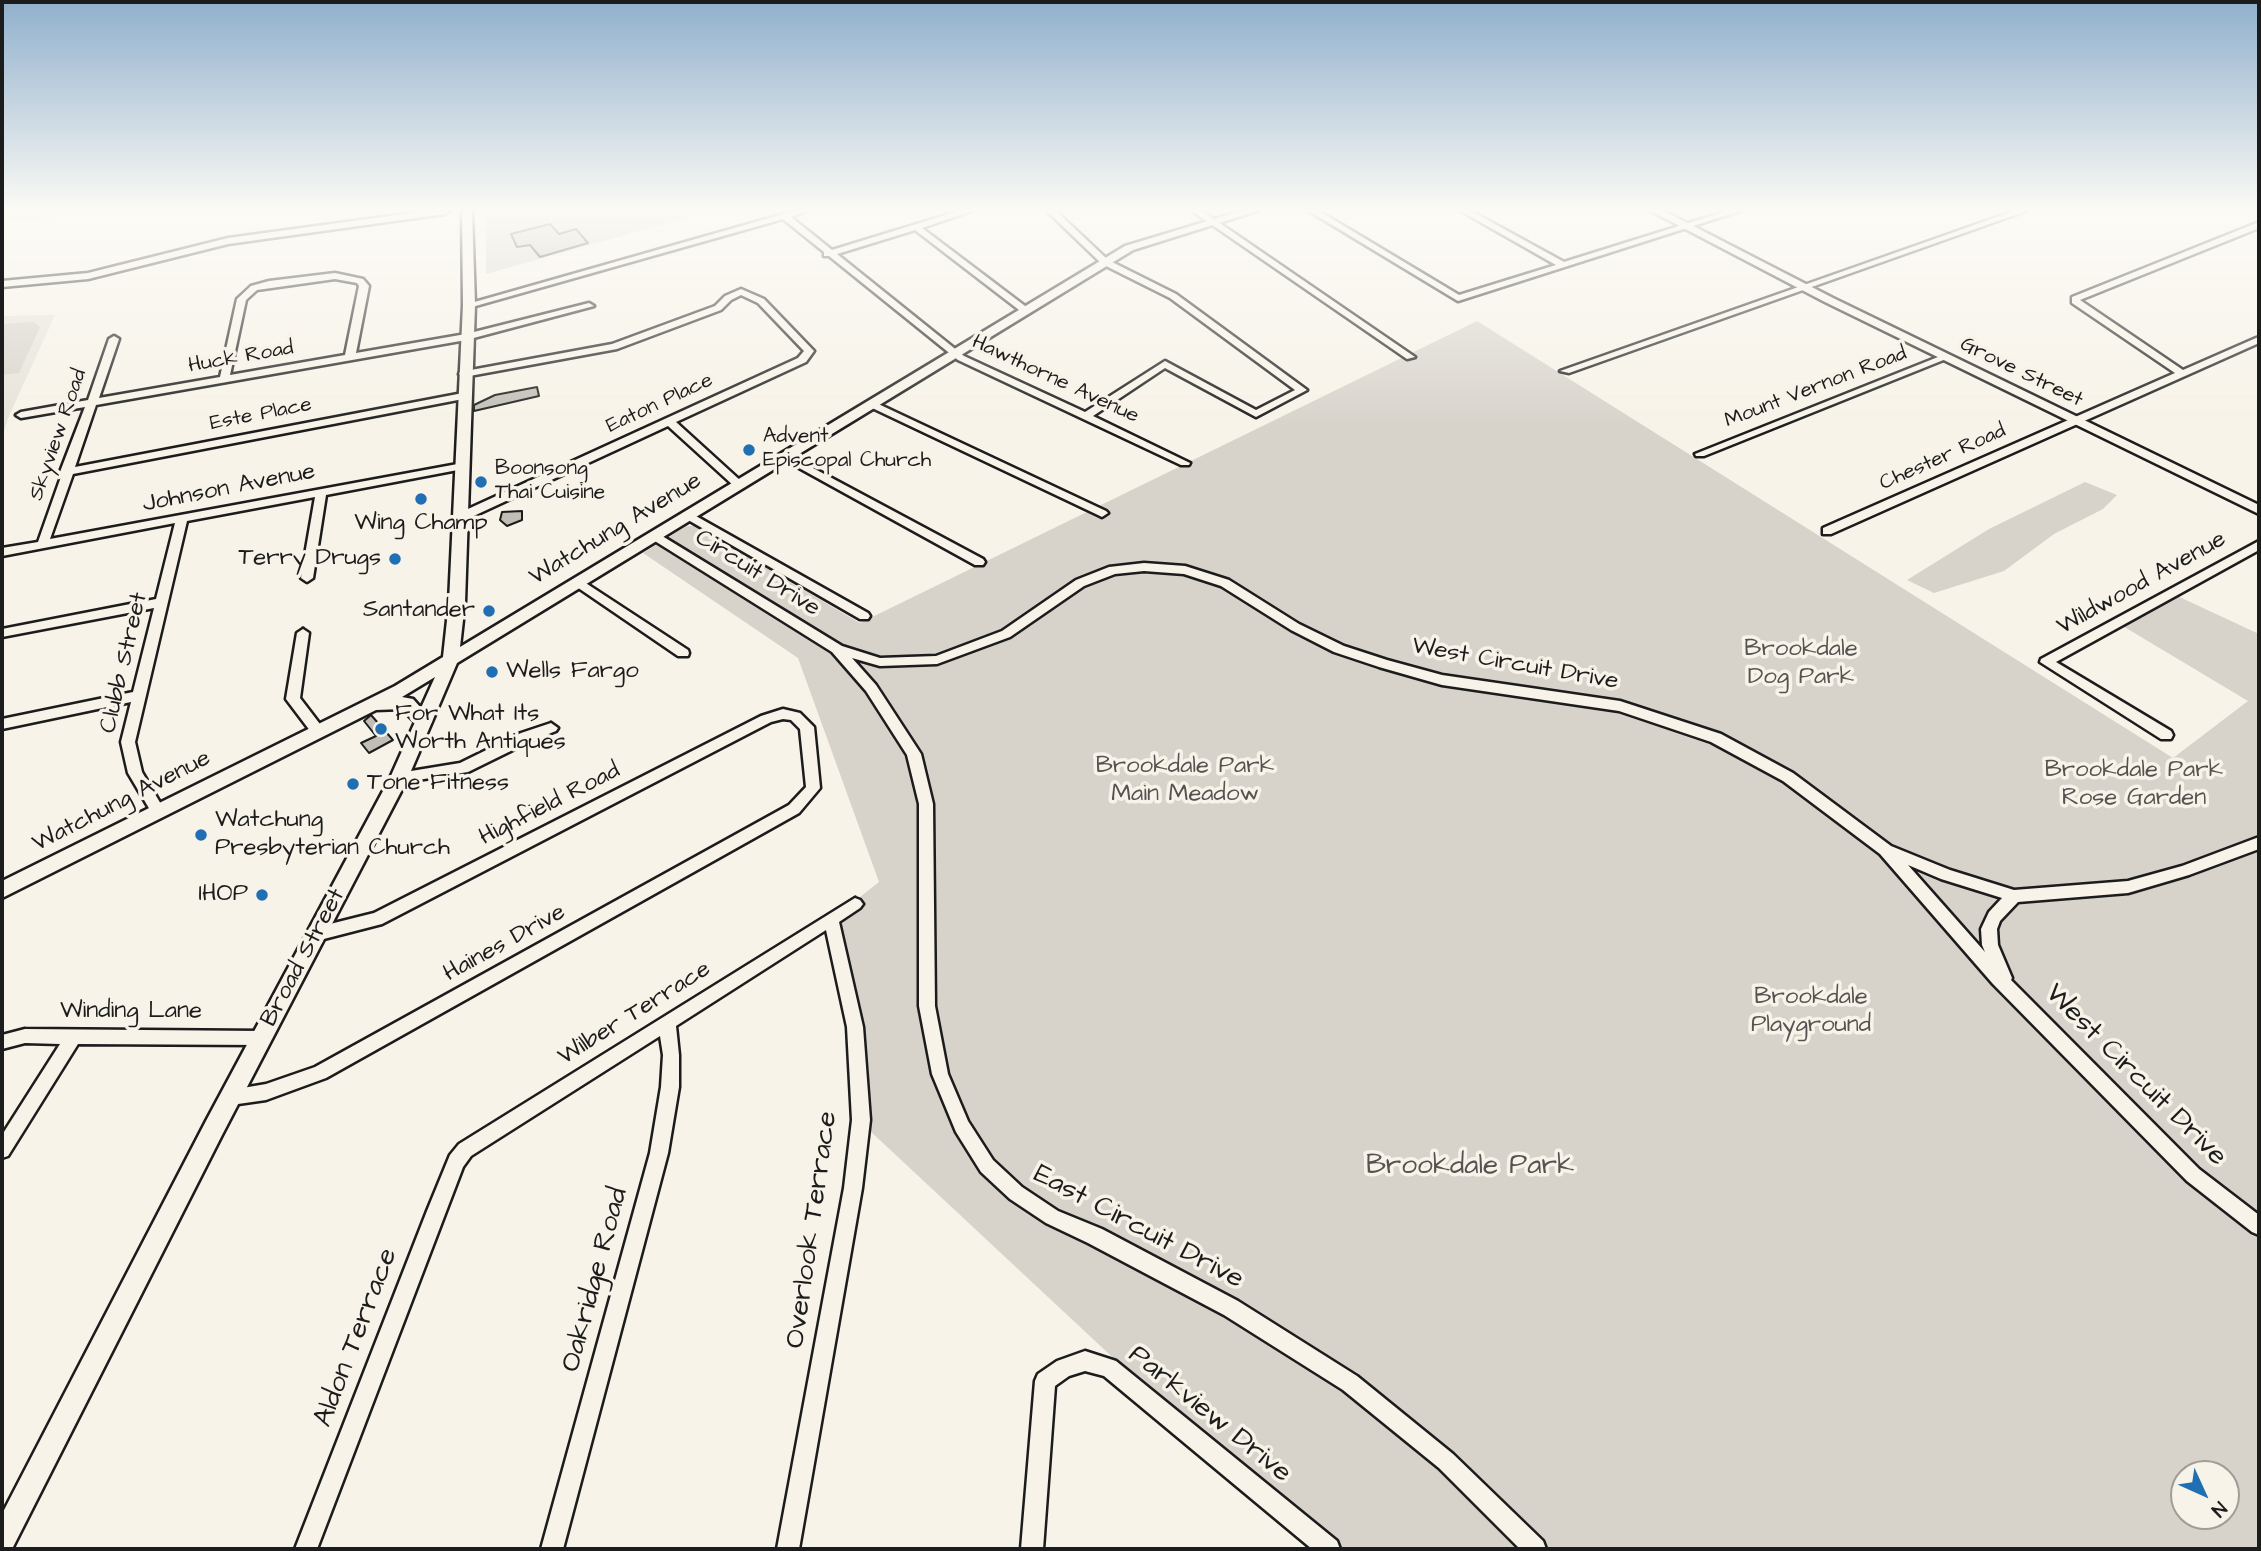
<!DOCTYPE html>
<html>
<head>
<meta charset="utf-8">
<style>
	body { margin:0 }
	#map { position:relative; width:2261px; height:1551px; overflow:hidden; background:#f7f3e8; font-family:"Architects Daughter",sans-serif }
	canvas { display:block }
	.frame { position:absolute; inset:0; border:4px solid #1c1c1c; pointer-events:none }
	.north { position:absolute; left:2170px; top:1460px; width:70px; height:70px; box-sizing:border-box; background:#f7f3e8; border:2px solid #9f9d96; border-radius:50%; rotate:135deg; font-size:19px; font-weight:700; line-height:28px; text-align:center; color:#1c1c1c }
	.north::after { content:''; display:block; margin:auto; width:24px; height:32px; background:#1f6fb2; clip-path:polygon(50% 0,100% 100%,50% 72%,0 100%) }
</style>
</head>
<body>
<div id="map">
<canvas width="2261" height="1551"></canvas>
<div class="frame"></div>
<div class="north">N</div>
</div>
<script>
const g = document.querySelector('canvas').getContext('2d');
g.lineJoin = 'round';
function fillPath(path, color) { g.fillStyle = color; g.fill(path, 'evenodd'); }
const poly = rows => new Path2D(rows.map(r => 'M' + r).join(''));
function trace(path, color, width, dash) { g.strokeStyle = color; g.lineWidth = width; g.lineCap = dash ? 'butt' : 'round'; g.setLineDash(dash || []); g.stroke(path); }
function label(font, color, halo, rows, align = 'center') {
  g.font = font + ' "Architects Daughter",sans-serif'; g.lineWidth = 7; g.setLineDash([]); g.textBaseline = 'middle'; g.strokeStyle = halo; g.fillStyle = color; for (const [text, x, y, turn = 0] of rows) {
    g.save(); g.translate(x, y); g.rotate((+turn || 0) * Math.PI / 180); g.textAlign = isNaN(turn) ? turn : align; if (halo) g.strokeText(text, 0, 0); g.fillText(text, 0, 0); g.restore();
  }
}
const built = poly([
	[55,315,9,416,2,437,2,316]
]);
const green = poly([
	[2,211,254,211,2,218],
	[486,211,711,211,486,274],
	[1477,321,2173,758,2248,701,2116,622,2173,594,2259,634,2259,1549,1318,1549,854,1116,841,912,879,882,798,658,643,553,687,526,694,526,860,623],
	[2184,1474,2226,1474,2226,1516,2184,1516],
	[34,322,40,327,19,373,2,375,2,324],
	[2085,482,2117,495,2103,509,2054,534,2004,571,1934,593,1907,580,1989,529]
]);
const building = poly([
	[550,224,559,234,576,229,588,243,540,257,530,245,517,247,511,234,550,224],
	[537,387,539,396,474,411,474,405,495,395,537,387],
	[522,511,522,520,507,526,500,520,502,512,522,511],
	[371,715,393,740,369,753,361,743,376,736,364,721,371,715]
]);
const minor = poly([
	[427,211,449,211,445,214,228,244,88,279,2,287,2,281,88,273,228,238,427,211],
	[794,211,807,211,791,217,832,250,959,211,972,211,922,228,1029,309,1029,313,1023,313,915,230,837,254,964,356,1085,412,1165,361,1256,410,1295,390,1170,298,1102,264,1047,211,1056,211,1108,260,1176,294,1307,390,1256,417,1165,368,1093,416,1190,463,1189,465,1181,465,958,360,829,256,824,256,824,252,783,219,472,307,464,305,794,211],
	[1192,211,1202,211,1415,357,1407,359,1192,211],
	[1309,211,1319,211,1459,295,1556,265,1461,211,1471,211,1564,262,1727,211,1740,211,1458,301,1309,211],
	[2014,211,2026,211,1569,373,1560,371,2014,211],
	[2259,222,2259,228,2080,300,2183,370,2256,338,2259,337,2259,343,1831,534,1823,534,1823,528,2175,373,2072,303,2072,297,2259,222],
	[335,273,363,279,369,286,356,353,466,334,589,303,594,306,466,340,96,405,75,467,463,393,468,396,463,399,73,474,50,539,463,463,468,466,463,469,326,495,313,578,307,582,301,578,315,497,187,521,135,742,142,772,165,811,163,815,158,817,153,815,128,773,121,742,131,702,2,729,2,719,133,692,154,608,2,637,2,629,156,599,175,523,2,556,2,548,38,542,62,474,60,472,85,407,21,418,16,415,21,412,88,400,109,339,114,336,119,339,99,398,220,377,237,299,251,286,269,281,335,273],
	[335,279,357,283,359,286,345,355,230,375,246,300,257,290,335,279],
	[741,289,764,299,814,351,806,362,676,422,742,482,742,486,734,486,668,426,465,520,457,520,457,514,798,358,804,351,758,303,741,295,731,300,721,310,617,349,464,377,459,374,460,372,612,344,715,306,725,296,741,289],
	[1943,355,1951,357,1704,456,1696,456,1695,454,1943,355],
	[872,401,1106,511,1108,513,1102,517,1098,515,868,406,868,402,872,401],
	[785,453,983,559,985,562,983,565,975,565,781,458,781,454,785,453],
	[687,511,868,613,870,616,868,619,860,619,683,517,683,513,687,511],
	[654,531,842,646,880,658,936,656,1002,631,1076,580,1109,567,1144,563,1185,566,1229,580,1299,624,1344,646,1387,660,1442,675,1620,701,1721,734,1793,773,1891,846,1950,870,2014,890,2128,881,2182,866,2259,837,2259,849,2189,875,2128,893,2018,902,2000,921,1997,929,1998,945,2012,978,2011,980,2199,1169,2259,1215,2259,1235,2252,1232,2187,1181,1993,984,1880,854,1783,781,1711,742,1619,711,1442,685,1379,667,1334,652,1291,630,1221,586,1184,574,1144,571,1115,574,1084,586,1010,637,937,664,880,666,852,658,876,685,921,754,933,804,935,1006,948,1074,968,1121,993,1160,1022,1187,1058,1211,1102,1229,1238,1301,1357,1376,1453,1454,1543,1541,1546,1549,1520,1549,1439,1468,1343,1390,1224,1315,1088,1243,1046,1223,1010,1199,981,1172,956,1132,932,1074,919,1006,919,804,907,755,866,691,832,652,650,538,648,535,654,531],
	[1908,865,1941,879,2002,898,1989,912,1981,929,1982,945,1985,952,1908,865],
	[2259,541,2259,550,2056,662,2171,731,2173,735,2171,739,2161,739,2040,662,2041,659,2259,541],
	[578,578,688,650,689,653,688,656,678,656,574,585,572,582,578,578],
	[303,629,309,633,300,698,326,732,319,737,314,736,286,699,297,633,303,629],
	[783,709,800,713,814,727,820,788,799,813,326,1078,266,1100,231,1105,225,1103,222,1097,225,1091,266,1084,315,1067,789,805,806,787,800,729,791,720,783,719,771,722,382,924,316,941,310,939,308,934,310,929,374,913,761,716,783,709],
	[551,723,558,728,556,731,531,741,468,772,399,783,394,782,392,778,394,774,399,773,460,763,521,733,551,723],
	[855,898,860,900,863,904,860,908,839,922,863,1027,870,1120,862,1188,799,1549,777,1549,844,1188,852,1120,847,1027,826,930,676,1026,679,1055,679,1087,668,1153,563,1549,541,1549,650,1153,661,1087,663,1055,660,1036,471,1156,463,1167,317,1549,295,1549,427,1211,450,1155,459,1144,855,898],
	[25,1029,262,1031,268,1033,270,1038,268,1043,262,1045,78,1044,8,1156,2,1158,2,1135,60,1044,25,1043,2,1049,2,1035,25,1029],
	[1085,1351,1116,1361,1337,1541,1340,1549,1312,1549,1104,1376,1085,1371,1069,1376,1055,1386,1043,1549,1021,1549,1035,1381,1038,1374,1057,1361,1085,1351]
]);
const major = poly([
	[462,211,472,211,475,305,465,602,460,647,1125,246,1241,211,1257,211,1133,250,457,663,408,778,222,1135,12,1549,2,1549,2,1514,206,1121,390,778,415,722,402,709,376,710,2,898,2,881,395,686,443,657,449,602,463,305,462,211],
	[435,677,421,708,413,699,402,697,435,677],
	[1651,211,1664,211,1833,298,2259,505,2259,514,1825,302,1651,211]
]);
const markers = [
	[749,450,7,"#1f6fb2"],
	[481,482,7,"#1f6fb2"],
	[421,499,7,"#1f6fb2"],
	[395,559,7,"#1f6fb2"],
	[489,611,7,"#1f6fb2"],
	[492,672,7,"#1f6fb2"],
	[381,729,7,"#1f6fb2"],
	[353,784,7,"#1f6fb2"],
	[201,835,7,"#1f6fb2"],
	[262,895,7,"#1f6fb2"]
];
const farStreetnames = [
	["Huck Road",241,358,-10],
	["Grove Street",2021,373,26],
	["Hawthorne Avenue",1055,380,25],
	["Mount Vernon Road",1816,388,-21],
	["Eaton Place",660,404,-25],
	["Este Place",261,415,-11],
	["Skyview Road",59,435,-71],
	["Chester Road",1943,458,-24]
];
const farPoinames = [
	["Advent",763,438],
	["Episcopal Church",763,462],
	["Boonsong",495,470],
	["Thai Cuisine",495,494]
];
const streetNames = [
	["Johnson Avenue",229,489,-11],
	["Watchung Avenue",616,530,-31],
	["Circuit Drive",757,574,32],
	["Wildwood Avenue",2142,584,-29],
	["Clubb Street",125,663,-77],
	["West Circuit Drive",1515,665,10],
	["Watchung Avenue",122,802,-27],
	["Highfield Road",550,805,-27],
	["Haines Drive",505,944,-29],
	["Broad Street",304,958,-62],
	["Winding Lane",131,1012],
	["Wilber Terrace",635,1014,-32]
];
const poiNames = [
	["Wing Champ",421,524,"center"],
	["Terry Drugs",381,559,"right"],
	["Santander",475,611,"right"],
	["Wells Fargo",506,672],
	["For What Its",395,715],
	["Worth Antiques",395,743],
	["Tone Fitness",367,784],
	["Watchung",215,821],
	["Presbyterian Church",215,849],
	["IHOP",248,895,"right"]
];
const parkNames = [
	["Brookdale",1801,650],
	["Dog Park",1801,678],
	["Brookdale Park",1185,767],
	["Main Meadow",1185,795],
	["Brookdale Park",2134,771],
	["Rose Garden",2134,799],
	["Brookdale",1811,998],
	["Playground",1811,1026]
];
const nearStreetnames = [
	["West Circuit Drive",2135,1076,45],
	["East Circuit Drive",1138,1228,28],
	["Overlook Terrace",813,1230,-82],
	["Oakridge Road",596,1280,-75],
	["Aldon Terrace",357,1338,-69],
	["Parkview Drive",1209,1415,39]
];
const nearParknames = [
	["Brookdale Park",1470,1167]
];
fillPath(built, '#e6e3d9');
fillPath(green, '#d7d3cb');
fillPath(building, '#c0beb5');
trace(building, '#1c1c1c', 2);
trace(minor, '#1c1c1c', 5);
trace(major, '#1c1c1c', 5);
fillPath(minor, '#f7f3e8');
fillPath(major, '#f7f3e8');
const sky = g.createLinearGradient(0, 0, 0, 428);
sky.addColorStop(0, '#90b0cc');
sky.addColorStop(0.49, '#fbfaf5');
sky.addColorStop(1, '#fbfaf500');
g.fillStyle = sky;
g.fillRect(0, 0, 2261, 428);
for (const [x, y, r, color] of markers) { const dot = new Path2D(); dot.arc(x, y, r, 0, 2 * Math.PI); g.fillStyle = color; g.fill(dot); trace(dot, '#f7f3e8', 2.5); }
label('21px', '#1c1c1c', '#f7f3e8', farStreetnames);
label('21px', '#1c1c1c', '#f7f3e8', farPoinames, 'left');
label('24px', '#1c1c1c', '#f7f3e8', streetNames);
label('24px', '#1c1c1c', '#f7f3e8', poiNames, 'left');
label('24px', '#545351', '#f7f3e8', parkNames);
label('28px', '#1c1c1c', '#f7f3e8', nearStreetnames);
label('28px', '#545351', '#f7f3e8', nearParknames);
</script>
</body>
</html>
